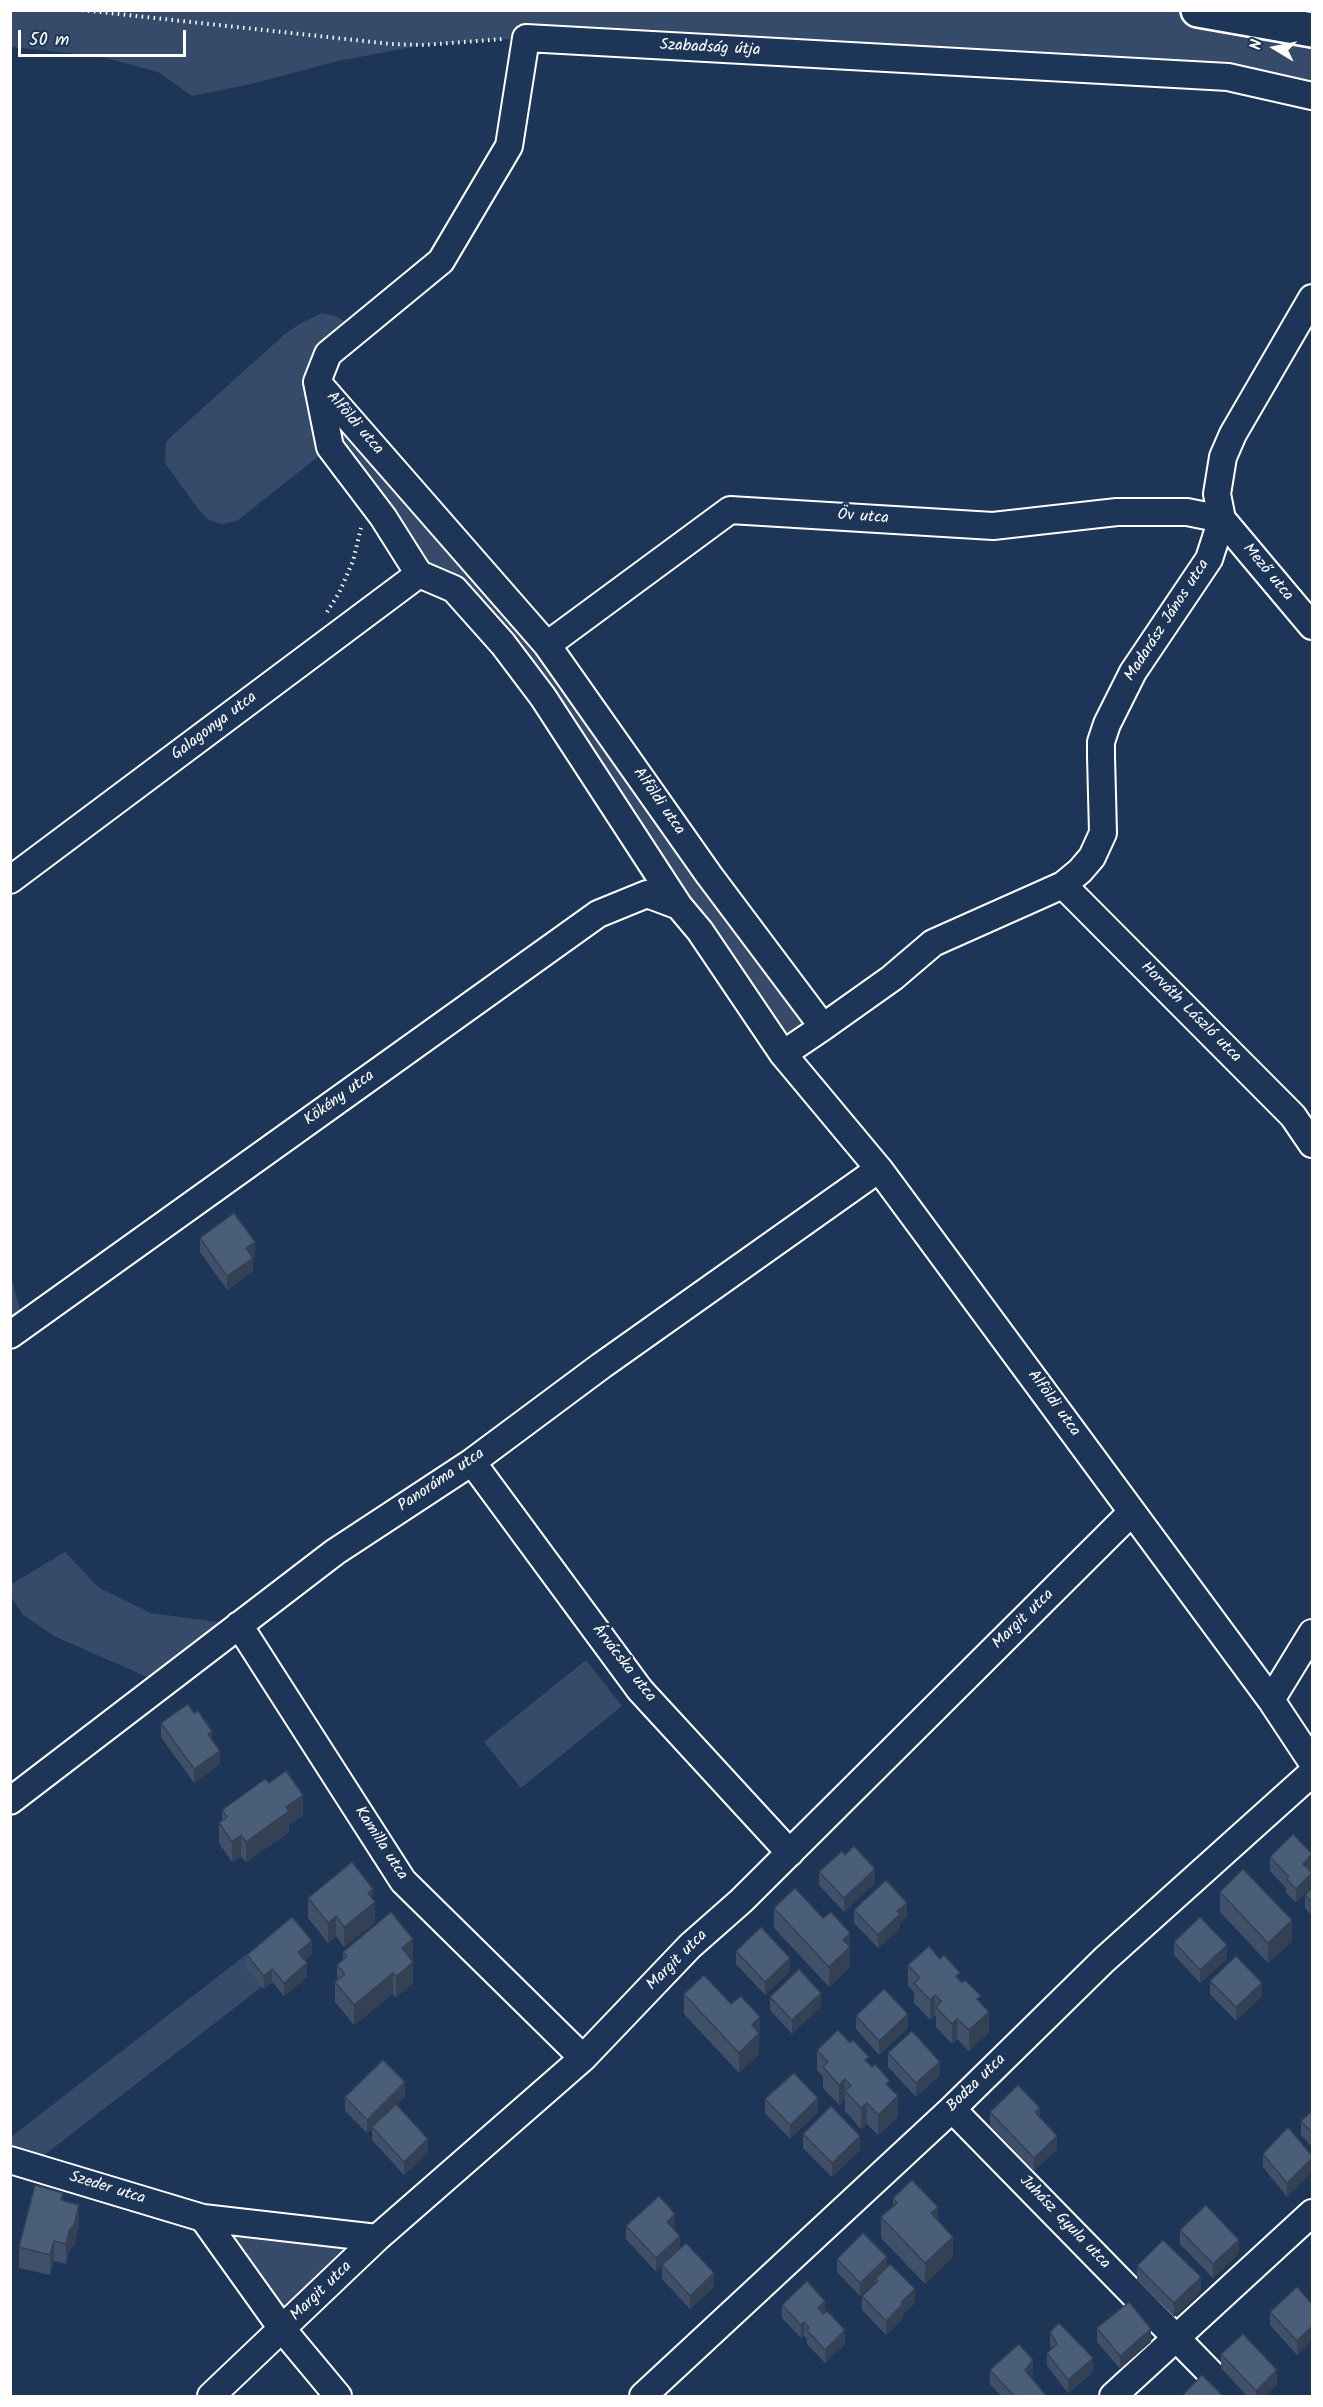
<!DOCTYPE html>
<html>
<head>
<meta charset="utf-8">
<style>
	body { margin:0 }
	#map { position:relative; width:1323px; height:2407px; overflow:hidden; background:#1d3557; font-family:Kalam,sans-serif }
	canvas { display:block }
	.frame { position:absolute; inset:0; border:12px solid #fff; pointer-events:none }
	.north { position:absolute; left:1245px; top:18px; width:60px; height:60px; -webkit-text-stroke:4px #1d3557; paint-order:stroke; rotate:280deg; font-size:16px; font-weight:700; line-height:24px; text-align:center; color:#fff }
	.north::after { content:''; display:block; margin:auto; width:21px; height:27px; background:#fff; clip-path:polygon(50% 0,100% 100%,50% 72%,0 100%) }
	.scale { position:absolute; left:18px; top:30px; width:168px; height:27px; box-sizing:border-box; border:3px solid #fff; border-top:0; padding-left:8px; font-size:18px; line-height:21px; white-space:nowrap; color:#fff; -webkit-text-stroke:4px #1d3557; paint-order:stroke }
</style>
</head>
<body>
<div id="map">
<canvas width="1323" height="2407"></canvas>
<div class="frame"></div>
<div class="north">N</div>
<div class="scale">50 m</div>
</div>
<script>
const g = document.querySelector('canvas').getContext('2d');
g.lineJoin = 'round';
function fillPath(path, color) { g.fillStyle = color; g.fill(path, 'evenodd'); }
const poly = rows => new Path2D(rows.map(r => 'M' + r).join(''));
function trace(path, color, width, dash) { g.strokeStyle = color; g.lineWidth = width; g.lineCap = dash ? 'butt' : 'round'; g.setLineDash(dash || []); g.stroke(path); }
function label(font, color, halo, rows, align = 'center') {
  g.font = font + ' Kalam,sans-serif'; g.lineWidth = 5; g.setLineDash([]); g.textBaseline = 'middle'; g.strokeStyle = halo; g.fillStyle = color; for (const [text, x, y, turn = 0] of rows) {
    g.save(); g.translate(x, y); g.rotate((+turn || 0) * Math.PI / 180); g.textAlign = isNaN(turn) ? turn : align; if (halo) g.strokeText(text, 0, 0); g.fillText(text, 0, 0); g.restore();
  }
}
const green = poly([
	[10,11,1271,11,1312,30,1312,96,1227,77,526,38,423,45,338,61,251,84,192,96,158,72,98,56,11,47],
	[322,313,336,316,357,330,317,382,547,645,823,1027,783,1054,503,644,419,574,330,447,237,521,222,524,209,520,199,510,165,463,166,442,174,434,286,333,305,321],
	[10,1273,24,1325,10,1335],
	[65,1552,99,1588,151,1613,239,1625,163,1684,54,1636,23,1615,11,1597,10,1585],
	[586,1660,622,1706,521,1788,484,1742],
	[247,1954,268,1982,30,2166,11,2160,11,2137],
	[203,2218,377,2238,283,2330]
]);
const path = poly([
	[82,10,391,44,424,45,503,39],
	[327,612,339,593,353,561,361,528]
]);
const street = poly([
	[317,382,330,447,383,517,419,574,454,589,503,644,543,697,679,906,700,931,783,1054,879,1169,1271,1700,1312,1762],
	[317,382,328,354,441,261,509,146,526,38,1228,77,1312,96],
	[317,382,547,645,709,875,823,1027,783,1054],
	[547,645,730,510,993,526,1117,512,1187,512,1222,519,1312,626],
	[10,880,419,574],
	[1063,885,1293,1116,1312,1144],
	[823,1027,892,978,933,943,1063,885,1080,871,1092,857,1103,833,1101,756,1101,742,1107,724,1133,672,1209,559,1222,519,1217,494,1223,457,1233,434,1312,298],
	[10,1335,598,914,647,894,679,906],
	[472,1462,640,1690,790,1853],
	[239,1625,403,1881,583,2058],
	[1271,1700,1312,1633],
	[10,1801,335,1552,472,1462,601,1366,879,1169],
	[952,2109,1233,2396],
	[10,2160,203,2218,283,2330,338,2396],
	[203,2218,377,2238],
	[211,2396,377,2238,583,2058,690,1946,741,1901,1132,1512],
	[643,2396,952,2109,1104,1960,1312,1773],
	[1113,2396,1312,2213]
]);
const primary = poly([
	[1198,10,1312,30]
]);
const wall = poly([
	[200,1238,255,1256,252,1257,253,1271,227,1290,200,1252],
	[161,1723,212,1740,220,1764,194,1783,161,1737],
	[269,1783,303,1815,289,1825,289,1832,246,1862,241,1856,232,1862,219,1843,219,1823,222,1821,222,1810],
	[1312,1854,1312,1868,1310,1871,1312,1886,1296,1902,1286,1893,1286,1888,1270,1871,1270,1857],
	[845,1855,875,1883,844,1912,819,1885,819,1872],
	[1312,1888,1312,1916,1305,1908,1305,1895],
	[1220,1892,1292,1941,1268,1963,1220,1912],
	[308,1898,373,1899,375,1922,344,1947,336,1936,328,1943,308,1918],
	[774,1908,823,1918,850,1933,850,1967,829,1987,774,1928],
	[854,1910,907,1917,900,1923,900,1928,878,1948,854,1923],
	[1174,1942,1227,1959,1200,1983,1174,1955],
	[736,1951,790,1971,765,1995,736,1964],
	[343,1952,413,1960,412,1961,413,1983,396,1997,393,1994,354,2025,335,2002,335,1982,337,1980,337,1965,343,1960],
	[312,1954,305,1960,307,1977,284,1996,272,1982,264,1989,247,1969,247,1955],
	[908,1965,960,1980,981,2003,989,2032,969,2051,957,2039,952,2044,936,2027,936,2016,935,2015,930,2020,914,2003,914,1992,908,1986],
	[1210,1981,1262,1996,1236,2021,1210,1994],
	[684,1994,760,2037,759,2038,759,2054,739,2073,684,2014],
	[770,1997,821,2006,792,2034,770,2010],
	[856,2016,908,2028,879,2055,856,2029],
	[817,2050,869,2065,890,2088,898,2117,878,2135,867,2124,861,2129,845,2111,845,2100,839,2105,823,2088,823,2077,817,2070],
	[888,2053,940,2075,916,2097,888,2067],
	[405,2096,396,2105,428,2152,404,2175,372,2140,372,2129,367,2133,345,2111,345,2097],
	[765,2099,818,2112,790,2139,765,2113],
	[1312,2111,1312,2147,1301,2135,1301,2121],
	[990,2112,1040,2118,1057,2149,1034,2171,990,2125],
	[803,2134,860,2150,832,2177,803,2148],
	[1263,2154,1312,2156,1287,2197,1263,2167],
	[893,2198,938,2221,953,2257,925,2284,881,2238,881,2217,893,2206],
	[63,2201,79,2226,74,2245,69,2251,66,2264,54,2261,50,2275,19,2268,19,2247],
	[626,2226,675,2228,674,2229,680,2248,714,2287,690,2309,662,2279,662,2266,656,2272,626,2239],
	[1180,2230,1239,2253,1213,2278,1180,2244],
	[837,2259,887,2267,915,2303,903,2314,903,2318,886,2335,862,2310,862,2296,875,2284,875,2282,860,2296,837,2272],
	[1137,2266,1201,2291,1174,2317,1137,2280],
	[1312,2304,1312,2340,1297,2355,1270,2325,1270,2312],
	[782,2305,825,2313,845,2344,825,2363,807,2344,807,2339,804,2336,801,2338,782,2318],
	[1097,2328,1151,2342,1120,2369,1097,2342],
	[1050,2332,1093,2372,1068,2393,1047,2366,1047,2353,1052,2349,1050,2346],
	[1221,2354,1277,2384,1264,2397,1248,2397,1221,2368],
	[990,2370,1033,2373,1031,2376,1047,2397,1002,2397,990,2384]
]);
const shadedWall = poly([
	[255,1242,255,1256,246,1262,246,1248],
	[253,1258,253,1271,227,1290,227,1276],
	[212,1731,212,1745,208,1734],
	[220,1751,220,1764,194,1783,194,1769],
	[303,1795,303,1815,289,1825,289,1832,246,1862,246,1842,286,1807],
	[241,1835,241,1856,232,1862,232,1842],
	[1312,1855,1312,1868,1303,1878,1303,1864],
	[875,1869,875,1883,844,1912,844,1898],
	[1312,1873,1312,1886,1296,1902,1296,1889],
	[373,1889,373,1904,375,1902,375,1922,344,1947,344,1927,368,1893],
	[907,1903,907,1917,900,1923,900,1928,878,1948,878,1935,897,1911],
	[336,1916,336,1936,328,1943,328,1923],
	[1292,1920,1292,1941,1268,1963,1268,1943],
	[850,1933,850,1967,829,1987,829,1967,843,1940],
	[413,1939,413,1960,402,1969,402,1948],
	[312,1941,312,1954,298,1966,298,1952],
	[1227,1945,1227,1959,1200,1983,1200,1970],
	[790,1958,790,1971,765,1995,765,1982],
	[413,1962,413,1983,396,1997,396,1977],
	[307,1963,307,1977,284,1996,284,1983],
	[272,1969,272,1982,264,1989,264,1976],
	[393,1973,393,1994,354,2025,354,2005],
	[1262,1983,1262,1996,1236,2021,1236,2007],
	[821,1993,821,2006,792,2034,792,2020],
	[935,1995,935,2015,930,2020,930,2000],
	[989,2012,989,2032,969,2051,969,2030],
	[908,2014,908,2028,879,2055,879,2041],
	[760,2017,759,2054,739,2073,739,2053,752,2025],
	[957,2019,957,2039,952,2044,952,2024],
	[940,2062,940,2075,916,2097,916,2083],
	[845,2079,845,2100,839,2105,839,2085],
	[405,2082,405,2096,373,2128,372,2127,372,2129,367,2133,367,2120],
	[898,2096,898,2117,878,2135,878,2115],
	[818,2098,818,2112,790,2139,790,2125],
	[867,2103,867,2124,861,2129,861,2108],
	[1040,2108,1040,2121,1035,2112],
	[860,2136,860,2150,832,2177,832,2163],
	[1057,2136,1057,2149,1034,2171,1034,2158],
	[428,2139,428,2152,404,2175,404,2162],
	[1312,2158,1312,2172,1287,2197,1287,2183],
	[79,2205,79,2226,74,2245,69,2251,66,2264,66,2244,69,2231],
	[938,2207,938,2227,931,2213],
	[675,2214,675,2228,667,2235,667,2222],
	[680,2236,680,2250,656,2272,656,2258],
	[953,2237,953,2257,925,2284,925,2263],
	[1239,2240,1239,2253,1213,2278,1213,2264],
	[54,2241,54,2261,50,2275,50,2255],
	[887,2257,887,2271,875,2279,875,2282,860,2296,860,2283],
	[714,2273,714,2287,690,2309,690,2296],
	[1201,2277,1201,2291,1174,2317,1174,2303],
	[915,2289,915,2303,903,2314,903,2318,886,2335,886,2321,901,2302],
	[825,2301,825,2315,818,2322,818,2308],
	[804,2322,804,2336,801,2338,801,2325],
	[1312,2326,1312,2340,1297,2355,1297,2341],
	[1151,2329,1151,2342,1120,2369,1120,2356],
	[845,2330,845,2344,825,2363,825,2350],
	[1093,2358,1093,2372,1068,2393,1068,2380],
	[1033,2360,1033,2373,1025,2384,1025,2370],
	[1277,2370,1277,2384,1264,2397,1256,2397,1256,2391]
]);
const building = poly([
	[234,1213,255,1242,246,1248,253,1258,227,1276,200,1238,234,1213],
	[188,1704,194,1713,198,1711,212,1731,208,1734,220,1751,194,1769,161,1723,188,1704],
	[286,1771,303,1795,286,1807,289,1811,246,1842,241,1835,232,1842,219,1823,227,1817,222,1810,265,1779,269,1783,286,1771],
	[1293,1834,1312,1854,1303,1864,1312,1873,1296,1889,1286,1879,1289,1877,1270,1857,1293,1834],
	[854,1846,875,1869,844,1898,819,1872,842,1851,845,1855,854,1846],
	[352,1862,373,1889,368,1893,375,1902,344,1927,336,1916,328,1923,308,1898,352,1862],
	[1243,1869,1292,1920,1268,1943,1220,1892,1243,1869],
	[886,1880,907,1903,897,1911,900,1914,878,1935,854,1910,886,1880],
	[795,1888,823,1918,831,1912,850,1933,843,1940,850,1947,829,1967,774,1908,795,1888],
	[1312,1888,1312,1903,1305,1895,1312,1888],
	[391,1912,413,1939,402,1948,413,1962,396,1977,393,1973,354,2005,335,1982,345,1974,337,1965,347,1956,343,1952,391,1912],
	[292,1917,312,1941,298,1952,307,1963,284,1983,272,1969,264,1976,247,1955,292,1917],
	[1200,1917,1227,1945,1200,1970,1174,1942,1200,1917],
	[761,1927,790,1958,765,1982,736,1951,761,1927],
	[929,1946,940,1959,944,1955,960,1973,956,1976,962,1983,965,1980,981,1996,977,1999,989,2012,969,2030,957,2019,952,2024,936,2007,941,2001,935,1995,930,2000,914,1983,920,1978,908,1965,929,1946],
	[1236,1956,1262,1983,1236,2007,1210,1981,1236,1956],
	[799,1969,821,1993,792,2020,770,1997,799,1969],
	[704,1975,731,2004,741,1996,760,2017,752,2025,759,2033,739,2053,684,1994,704,1975],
	[884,1989,908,2014,879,2041,856,2016,884,1989],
	[838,2030,850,2043,853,2040,869,2057,865,2060,872,2067,875,2064,890,2081,886,2084,898,2096,878,2115,867,2103,861,2108,845,2091,851,2086,845,2079,839,2085,823,2067,828,2062,817,2050,838,2030],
	[912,2031,940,2062,916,2083,888,2053,912,2031],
	[383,2060,405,2082,367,2120,345,2097,383,2060],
	[794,2073,818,2098,790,2125,765,2099,794,2073],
	[1018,2085,1040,2108,1035,2112,1057,2136,1034,2158,990,2112,1018,2085],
	[396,2104,428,2139,404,2162,372,2127,396,2104],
	[831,2106,860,2136,832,2163,803,2134,831,2106],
	[1312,2111,1312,2133,1301,2121,1312,2111],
	[1288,2127,1312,2156,1312,2158,1287,2183,1263,2154,1288,2127],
	[912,2180,938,2207,931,2213,953,2237,925,2263,881,2217,897,2203,893,2198,912,2180],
	[35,2185,63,2193,61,2200,79,2205,74,2225,69,2231,66,2244,54,2241,50,2255,19,2247,35,2185],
	[659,2196,675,2214,667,2222,680,2236,656,2258,626,2226,659,2196],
	[1206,2205,1239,2240,1213,2264,1180,2230,1206,2205],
	[863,2233,887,2257,860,2283,837,2259,863,2233],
	[1163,2240,1201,2277,1174,2303,1137,2266,1163,2240],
	[686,2243,714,2273,690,2296,662,2265,686,2243],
	[890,2264,915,2289,901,2302,903,2304,886,2321,862,2296,878,2281,875,2279,890,2264],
	[807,2281,825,2301,818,2308,823,2314,827,2311,845,2330,825,2350,807,2330,809,2328,804,2322,801,2325,782,2305,807,2281],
	[1297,2287,1312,2304,1312,2326,1297,2341,1270,2312,1297,2287],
	[1129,2302,1151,2329,1120,2356,1097,2328,1129,2302],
	[1059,2323,1093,2358,1068,2380,1047,2353,1057,2344,1050,2332,1059,2323],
	[1243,2334,1277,2370,1256,2391,1221,2354,1243,2334],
	[1019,2344,1033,2360,1025,2370,1047,2397,1015,2397,990,2370,1019,2344],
	[1202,2375,1224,2397,1181,2397,1202,2375]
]);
const streetNames = [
	["Szabadság útja",710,49,3],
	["Alföldi utca",354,424,49],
	["Öv utca",863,518,4],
	["Mező utca",1267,573,50],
	["Madarász János utca",1168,621,-57],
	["Galagonya utca",215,727,-37],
	["Alföldi utca",658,802,55],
	["Horváth László utca",1190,1013,45],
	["Kökény utca",340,1099,-36],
	["Alföldi utca",1053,1404,54],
	["Panoráma utca",442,1481,-34],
	["Margit utca",1024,1620,-44],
	["Árvácska utca",623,1664,52],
	["Kamilla utca",380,1844,57],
	["Margit utca",678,1961,-45],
	["Bodza utca",977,2084,-44],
	["Szeder utca",107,2189,17],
	["Juhász Gyula utca",1064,2223,46],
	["Margit utca",322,2292,-44]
];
fillPath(green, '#364b69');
trace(street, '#fff', 30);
trace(primary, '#fff', 38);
trace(path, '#fff', 4, [1.5, 4.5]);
trace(street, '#1d3557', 26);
trace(primary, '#1d3557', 33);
fillPath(wall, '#405068');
fillPath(shadedWall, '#344155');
fillPath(building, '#4a5d79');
trace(building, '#344155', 1.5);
label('16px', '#fff', '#1d3557', streetNames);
</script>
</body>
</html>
